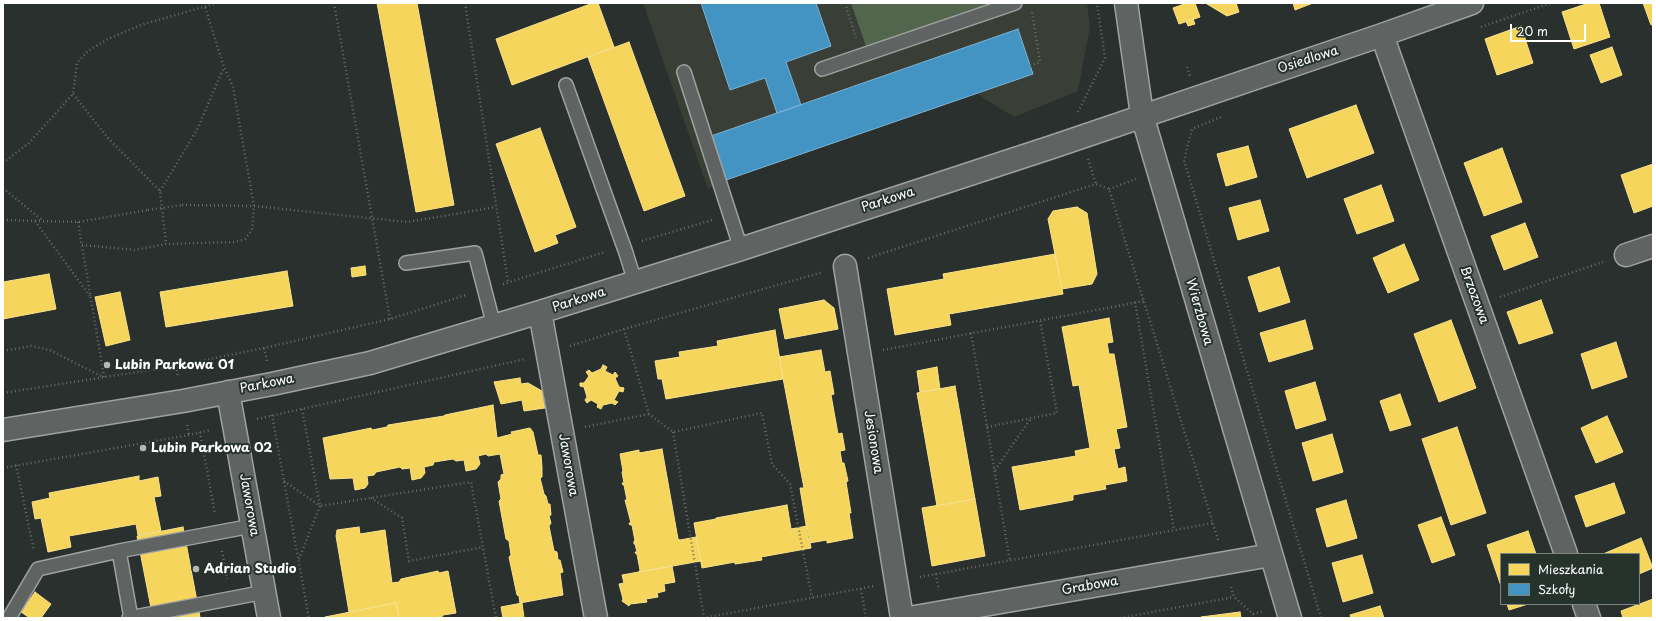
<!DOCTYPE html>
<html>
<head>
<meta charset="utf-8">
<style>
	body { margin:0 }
	#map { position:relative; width:1656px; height:621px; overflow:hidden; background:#29302d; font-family:"Playpen Sans",sans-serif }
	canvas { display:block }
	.frame { position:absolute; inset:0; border:4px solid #fff; pointer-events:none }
	.legend { position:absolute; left:1500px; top:553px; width:140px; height:52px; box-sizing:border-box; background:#26332d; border:1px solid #7d8581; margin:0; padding:5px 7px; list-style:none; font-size:12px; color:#fff }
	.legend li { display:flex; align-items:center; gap:8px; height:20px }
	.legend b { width:20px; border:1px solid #7d8581 }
	.scale { position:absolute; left:1510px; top:24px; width:76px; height:18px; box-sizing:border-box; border:2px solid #fff; border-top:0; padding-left:5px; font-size:12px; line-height:14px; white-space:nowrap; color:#fff; -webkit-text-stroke:3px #26332d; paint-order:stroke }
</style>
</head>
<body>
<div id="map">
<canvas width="1656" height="621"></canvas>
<div class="frame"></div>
<ul class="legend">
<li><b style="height:11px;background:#f6d55c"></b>Mieszkania</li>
<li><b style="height:11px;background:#4393c3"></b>Szkoły</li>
</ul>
<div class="scale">20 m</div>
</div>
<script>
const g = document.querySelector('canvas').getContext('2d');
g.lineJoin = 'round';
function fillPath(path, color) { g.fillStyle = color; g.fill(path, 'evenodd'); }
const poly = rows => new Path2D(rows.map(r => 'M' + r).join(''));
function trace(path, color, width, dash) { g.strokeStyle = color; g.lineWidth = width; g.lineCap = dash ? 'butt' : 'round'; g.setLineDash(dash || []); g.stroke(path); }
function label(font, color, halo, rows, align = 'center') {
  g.font = font + ' "Playpen Sans",sans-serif'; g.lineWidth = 4; g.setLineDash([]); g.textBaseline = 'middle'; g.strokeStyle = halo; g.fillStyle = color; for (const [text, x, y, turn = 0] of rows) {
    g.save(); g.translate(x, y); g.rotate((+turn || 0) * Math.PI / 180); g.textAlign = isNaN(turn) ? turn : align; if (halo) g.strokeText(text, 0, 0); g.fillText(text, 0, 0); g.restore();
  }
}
const built = poly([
	[643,3,1087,3,1090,27,1078,91,1014,117,977,94,727,180,708,189]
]);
const green = poly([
	[851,3,990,3,866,46]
]);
const homes = poly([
	[377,3,417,3,454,205,416,212,377,3],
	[593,3,598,3,614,47,512,85,496,39,593,3],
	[1187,3,1195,3,1200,17,1179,24,1173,8,1187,3],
	[1207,3,1236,3,1239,12,1227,16,1207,4,1207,3],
	[1293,3,1313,3,1295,10,1293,3],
	[1589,3,1599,3,1610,37,1574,49,1562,12,1589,3],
	[1643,3,1653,3,1653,24,1651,25,1643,3],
	[1193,19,1195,24,1188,26,1186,21,1193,19],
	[1521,26,1533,63,1497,75,1485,39,1521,26],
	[629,42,685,196,644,211,588,57,629,42],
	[1612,47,1622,75,1601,83,1590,55,1612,47],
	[1356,105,1374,153,1307,178,1289,129,1356,105],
	[540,128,576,227,555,235,558,243,535,252,496,144,540,128],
	[1248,146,1257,177,1226,186,1217,154,1248,146],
	[1502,148,1522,202,1484,216,1464,163,1502,148],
	[1653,164,1653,206,1634,213,1621,175,1653,164],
	[1381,185,1394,221,1357,234,1344,199,1381,185],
	[1260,200,1269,231,1238,240,1229,208,1260,200],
	[1077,207,1087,213,1097,274,1092,284,1062,289,1048,219,1053,211,1077,207],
	[1525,223,1538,257,1504,270,1491,236,1525,223],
	[1404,244,1419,280,1388,293,1373,258,1404,244],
	[1055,254,1063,294,949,314,951,325,895,335,887,289,944,279,943,274,1055,254],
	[365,266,366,275,352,277,351,268,365,266],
	[1279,267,1290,302,1259,312,1248,277,1279,267],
	[287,271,293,306,166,327,160,292,287,271],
	[49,274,56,309,3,319,3,282,49,274],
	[120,292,130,340,106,346,95,297,120,292],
	[824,300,834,308,838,329,785,339,779,309,824,300],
	[1541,300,1553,333,1519,344,1507,312,1541,300],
	[1109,318,1113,342,1107,343,1109,354,1114,354,1127,427,1116,429,1120,448,1114,449,1118,469,1125,467,1127,481,1105,485,1106,489,1073,495,1073,500,1020,510,1012,467,1076,456,1075,451,1090,448,1079,385,1073,386,1062,327,1109,318],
	[1305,320,1313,349,1269,362,1260,333,1305,320],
	[1451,320,1476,388,1439,402,1414,334,1451,320],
	[775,330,783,379,666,399,662,379,658,379,655,361,680,357,679,352,718,346,717,341,775,330],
	[1616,342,1627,377,1592,389,1581,354,1616,342],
	[821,350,825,372,830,371,834,394,831,395,838,434,842,433,845,450,840,451,842,463,844,463,848,481,846,482,851,513,849,513,853,538,827,543,827,540,809,543,800,488,804,488,779,357,821,350],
	[603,365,607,367,605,371,613,375,615,372,618,376,615,378,619,387,624,388,623,392,619,391,614,400,618,402,615,405,612,403,603,405,601,409,597,407,598,404,591,400,587,403,585,400,587,397,584,387,580,386,580,383,584,383,589,376,586,372,589,370,592,373,601,369,603,365],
	[937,367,940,389,920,392,917,371,937,367],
	[520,378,521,384,528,383,542,391,545,408,524,411,522,400,501,404,494,382,520,378],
	[1315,382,1326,420,1296,429,1285,391,1315,382],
	[955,386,975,499,937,506,917,393,955,386],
	[1400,394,1411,425,1390,431,1380,401,1400,394],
	[493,405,497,438,512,434,511,432,530,428,533,432,538,455,541,455,542,467,542,477,540,478,544,494,546,496,548,504,550,504,551,515,549,516,551,523,549,526,554,551,557,552,558,560,560,560,563,572,560,573,563,595,520,603,519,596,517,595,509,557,511,555,509,541,506,539,499,501,501,499,498,482,501,479,501,475,504,474,500,454,488,456,486,454,478,456,480,464,476,469,466,471,464,460,456,461,453,459,434,462,433,465,424,467,425,473,421,478,412,480,410,468,402,469,400,467,376,472,374,475,367,476,368,484,365,488,355,490,353,478,330,479,323,438,371,428,372,430,387,427,388,425,444,416,445,415,493,405],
	[1607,416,1623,452,1596,463,1581,428,1607,416],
	[1457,427,1486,513,1451,525,1422,439,1457,427],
	[1332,434,1343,472,1313,481,1302,443,1332,434],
	[662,449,678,539,680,540,696,537,701,561,639,572,640,570,637,554,636,554,635,552,637,552,635,544,634,544,634,541,635,541,632,525,630,525,629,523,631,523,625,500,627,500,624,485,623,485,622,483,624,483,622,472,623,471,620,454,639,450,639,453,662,449],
	[139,476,139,481,158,477,161,496,154,497,161,531,138,535,136,524,69,536,71,547,48,552,41,518,35,519,32,502,50,498,49,493,139,476],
	[1614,483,1625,513,1586,527,1575,496,1614,483],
	[975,499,985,556,932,566,922,508,975,499],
	[1346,500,1357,538,1327,547,1316,509,1346,500],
	[787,505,791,529,807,526,811,548,761,557,762,560,735,564,735,562,702,568,694,523,716,519,716,518,787,505],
	[1441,517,1455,555,1432,563,1418,525,1441,517],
	[183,527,200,617,153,618,137,536,183,527],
	[359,527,360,534,385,530,392,583,399,582,401,579,438,571,439,573,448,571,456,613,443,615,441,618,399,618,396,603,349,612,336,536,337,530,359,527],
	[1528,531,1536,554,1501,554,1501,586,1487,545,1528,531],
	[1641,538,1653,568,1639,574,1639,554,1603,554,1641,538],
	[1362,555,1373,593,1343,602,1332,563,1362,555],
	[672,566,675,582,664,584,665,591,657,593,658,597,646,599,647,602,630,604,629,606,622,601,623,599,619,584,624,583,622,575,672,566],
	[35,592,51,604,41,618,30,618,21,612,35,592],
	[1653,599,1653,618,1623,618,1621,611,1653,599],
	[396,603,399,618,325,618,325,617,396,603],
	[522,603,524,618,503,618,501,607,522,603],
	[1507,604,1528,604,1509,610,1507,604],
	[1380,606,1384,618,1351,618,1350,615,1380,606],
	[1240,612,1241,618,1201,617,1240,612]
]);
const schools = poly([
	[701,3,816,3,831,46,786,62,801,105,777,113,765,78,730,90,701,3],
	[1018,29,1033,74,726,180,711,136,1018,29]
]);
const path = poly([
	[334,3,390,319],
	[465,3,508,282],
	[845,3,856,38],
	[1481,27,1551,3],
	[1030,66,1040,62,1032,12],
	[1187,67,1190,76],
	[73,94,108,138,160,191,166,243],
	[1078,112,1105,58,1097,3],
	[1221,117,1192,129,1184,160,1321,618],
	[1088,159,1096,184],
	[3,163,29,143,73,94,77,63,88,51,108,39,141,25,217,3],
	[3,188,43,221],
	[1109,189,1136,179],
	[160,191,197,130,224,67],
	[182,205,254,206,407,222,496,207],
	[3,220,78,222,148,210],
	[35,221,90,296],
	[78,222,104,377],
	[642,241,712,220],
	[82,245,135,250,166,244,235,242,245,239,252,230,254,206,233,87,224,67,205,7],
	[868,258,1096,184,1109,189,1218,540],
	[503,284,605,252],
	[1500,297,1603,262],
	[1135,302,1174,530],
	[624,329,649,414,673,432,762,413,772,464,790,484,812,598],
	[971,333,1010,561],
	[570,346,624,329,823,272],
	[264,348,267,361],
	[883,350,1144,301],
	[3,351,31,346,50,350,103,377],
	[176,366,178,377],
	[3,393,176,366,264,348,390,319,466,295],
	[302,409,320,506,471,482,496,618],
	[272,415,309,618],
	[257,419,525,359],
	[187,425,189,435],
	[585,427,649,414],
	[987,427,1057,413,1040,320],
	[200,432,215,514],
	[673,432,704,618],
	[16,465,34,551],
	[3,468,189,435,211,430],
	[995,470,1031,418],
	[284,481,320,506,299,559],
	[371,498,402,518,409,561,483,547],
	[222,551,227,579],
	[936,574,939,590],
	[920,577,1213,523],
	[1231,587,1234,597,1253,614,1254,618],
	[861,589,866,618],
	[1253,614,1264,611],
	[703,618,874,586],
	[1120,618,1234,597]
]);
const lane = poly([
	[822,69,1015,3],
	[684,72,741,249],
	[566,85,626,253,635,282],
	[406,263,475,253,494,326],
	[119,551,131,618],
	[9,618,38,569,119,551,252,526],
	[129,618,265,592]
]);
const street = poly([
	[1126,3,1142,115,1290,618],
	[1382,35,1566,554],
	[1626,255,1653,246],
	[845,266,902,618],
	[540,312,596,618],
	[228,392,269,618],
	[3,430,183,401,272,384,370,363,540,312,741,249,1055,146,1382,35,1472,3],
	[1584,604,1589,618],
	[909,618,1271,555]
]);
const pathBridge = poly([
	[148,210,182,205]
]);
const markers = [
	[107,365,4,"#b4b7b6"],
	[143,448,4,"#b4b7b6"],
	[196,569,4,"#b4b7b6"]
];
const streetNames = [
	["Osiedlowa",1308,60,-18],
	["Parkowa",888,200,-18],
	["Brzozowa",1474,295,70],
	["Parkowa",579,300,-18],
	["Wierzbowa",1199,312,74],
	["Parkowa",267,384,-11],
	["Jesionowa",873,442,81],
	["Jaworowa",568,465,80],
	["Jaworowa",249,505,80],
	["Grabowa",1090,586,-10]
];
const poiNames = [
	["Lubin Parkowa 01",115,365],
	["Lubin Parkowa 02",151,448],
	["Adrian Studio",204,569]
];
fillPath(built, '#393f37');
fillPath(green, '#52664e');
fillPath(homes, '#f6d55c');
trace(homes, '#f9e28d', 1);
fillPath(schools, '#4393c3');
trace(schools, '#7bb3d5', 1);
trace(lane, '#9fa2a0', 16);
trace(street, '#9fa2a0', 25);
trace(path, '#686c69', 2.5, [1, 3]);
trace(lane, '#5f6362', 13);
trace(street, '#5f6362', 22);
trace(pathBridge, '#686c69', 2.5, [1, 3]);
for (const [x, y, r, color] of markers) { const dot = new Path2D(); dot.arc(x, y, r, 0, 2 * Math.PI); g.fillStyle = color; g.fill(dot); trace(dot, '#26332d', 1.5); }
label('13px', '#fff', '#26332d', streetNames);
label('bold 13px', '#fff', '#26332d', poiNames, 'left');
</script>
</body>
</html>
